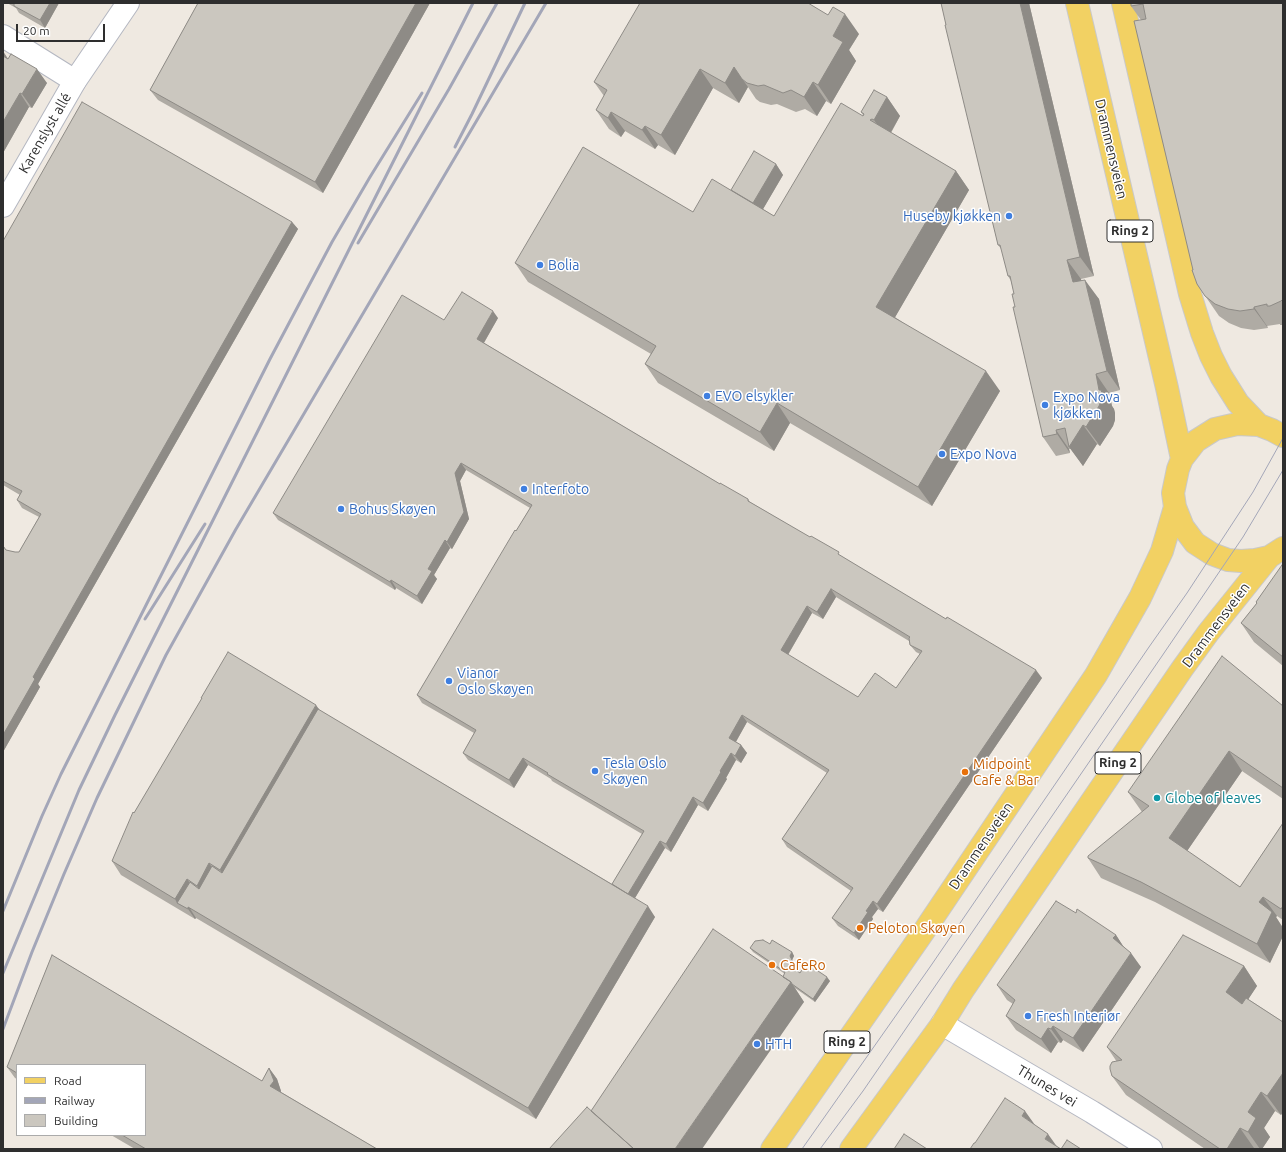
<!DOCTYPE html>
<html>
<head>
<meta charset="utf-8">
<style>
	body { margin:0 }
	#map { position:relative; width:1286px; height:1152px; overflow:hidden; background:#efe9e1; font-family:Ubuntu,sans-serif }
	canvas { display:block }
	.frame { position:absolute; inset:0; border:4px solid #2e2e2e; pointer-events:none }
	.legend { position:absolute; left:16px; top:1064px; width:130px; height:72px; box-sizing:border-box; background:#fff; border:1px solid #ababab; margin:0; padding:5px 7px; list-style:none; font-size:12px; color:#2e2e2e }
	.legend li { display:flex; align-items:center; gap:8px; height:20px }
	.legend b { width:20px; border:1px solid #ababab }
	.scale { position:absolute; left:16px; top:24px; width:89px; height:18px; box-sizing:border-box; border:2px solid #2e2e2e; border-top:0; padding-left:5px; font-size:12px; line-height:14px; white-space:nowrap; color:#2e2e2e; -webkit-text-stroke:3px #fff; paint-order:stroke }
</style>
</head>
<body>
<div id="map">
<canvas width="1286" height="1152"></canvas>
<div class="frame"></div>
<ul class="legend">
<li><b style="height:5px;background:#f2d163"></b>Road</li>
<li><b style="height:5px;background:#a3a6b8"></b>Railway</li>
<li><b style="height:11px;background:#cbc7bf"></b>Building</li>
</ul>
<div class="scale">20 m</div>
</div>
<script>
const g = document.querySelector('canvas').getContext('2d');
g.lineJoin = 'round';
const poly = rows => new Path2D(rows.map(r => 'M' + r).join(''));
function trace(path, color, width, dash) { g.strokeStyle = color; g.lineWidth = width; g.lineCap = dash ? 'butt' : 'round'; g.setLineDash(dash || []); g.stroke(path); }
function fillPath(path, color) { g.fillStyle = color; g.fill(path, 'evenodd'); }
function label(font, color, halo, rows, align = 'center') {
  g.font = font + ' Ubuntu,sans-serif'; g.lineWidth = 3; g.setLineDash([]); g.textBaseline = 'middle'; g.strokeStyle = halo; g.fillStyle = color; for (const [text, x, y, turn = 0] of rows) {
    g.save(); g.translate(x, y); g.rotate((+turn || 0) * Math.PI / 180); g.textAlign = isNaN(turn) ? turn : align; if (halo) g.strokeText(text, 0, 0); g.fillText(text, 0, 0); g.restore();
  }
}
const street = poly([
	[3,36,75,81],
	[942,1024,1092,1112,1151,1149]
]);
const secondary = poly([
	[3,206,75,81,128,3]
]);
const primary = poly([
	[1077,3,1167,388,1182,459],
	[1123,3,1190,294,1202,333,1211,356,1221,376,1238,403,1259,425],
	[1283,436,1272,430,1259,425,1237,424,1215,429,1196,441,1182,459,1178,469,1173,493,1175,507,1183,527,1195,543,1212,554,1228,560,1241,561,1255,560,1269,557,1283,548],
	[772,1149,922,934,1096,675,1140,598,1162,551,1175,507],
	[851,1149,942,1024,963,990,1182,669,1208,633,1269,557]
]);
const tram = poly([
	[802,1149,930,967,1149,647,1187,593,1253,492,1283,438],
	[820,1149,863,1091,1162,656,1243,537,1283,470]
]);
const rail = poly([
	[455,147,472,114,525,3],
	[358,243,449,89,497,3],
	[145,619,205,524],
	[3,911,42,816,61,774,270,359,332,242,370,177,422,93],
	[3,973,79,790,115,715,473,3],
	[3,1029,32,952,64,874,97,798,166,655,236,529,546,3]
]);
const wall = poly([
	[7,3,59,3,45,28,19,13,16,8],
	[198,3,430,3,323,193,158,100,150,90],
	[941,3,1029,3,1094,276,1081,279,1081,281,1099,299,1120,390,1109,393,1112,406,1114,409,1115,413,1115,420,1113,426,1100,446,1097,444,1083,466,1071,449,1069,449,1070,453,1056,456,1043,437,1015,307,1014,294,1011,281,1008,276,1002,250,998,245],
	[1131,3,1283,3,1283,325,1280,325,1280,324,1267,326,1268,328,1254,330,1241,328,1229,323,1219,316,1197,284,1141,20,1131,6],
	[859,34,849,50,856,61,831,104,826,101,817,116,805,109,796,112,777,104,771,105,760,102,756,99,748,87,739,103,713,88,675,155,658,145,655,149,625,131,621,137,609,129,596,110,604,96,594,82],
	[8,59,47,83,32,108,29,107,3,153],
	[887,97,900,116,891,133,956,171,969,190,895,317,1000,391,932,506,790,423,774,451,658,383,645,364,651,354,528,282,515,263,693,212,776,164,783,175,763,209,774,216,863,116,863,115,861,112],
	[292,222,298,229,38,684,40,687,3,752,3,545,6,550,15,552,19,552,39,517,22,508,17,500,20,495,3,485,3,241],
	[498,318,484,343,720,484,748,499,750,502,841,556,1042,678,883,912,878,909,872,917,873,919,859,940,838,926,832,918,851,891,787,847,782,839,827,773,747,722,736,742,741,745,747,753,741,763,736,760,726,778,727,779,708,811,698,805,671,852,665,848,635,898,655,917,536,1119,196,918,195,919,121,875,112,861,134,813,202,699,201,698,321,711,612,884,642,834,552,781,551,779,528,765,514,788,468,760,463,753,474,733,422,703,417,695,530,508,466,470,460,481,469,519,452,549,450,548,434,575,437,579,422,604,396,588,395,590,278,520,273,513,444,320],
	[836,597,909,641,910,645,916,652,920,654,896,688,858,697,788,655,812,613,823,619],
	[1283,565,1283,666,1254,642,1241,623,1257,603,1256,602],
	[1283,706,1283,799,1242,771,1187,851,1240,887,1283,823,1283,920,1277,916,1276,917,1283,928,1283,936,1270,963,1155,902,1101,878,1088,858,1142,812,1128,792],
	[1116,935,1123,946,1141,967,1083,1052,1063,1040,1061,1043,1058,1042,1051,1053,1016,1030,1006,1016,1013,1004,1007,1000,997,985],
	[770,944,792,952,794,956,792,960,794,964,794,969,800,973,830,981,815,1002,795,988,804,1002,549,1149,591,1111,783,977,785,974,753,952,750,948],
	[52,955,262,1081,269,1068,277,1079,281,1091,281,1092,377,1149,135,1149,111,1135,145,1135,145,1065,17,1065,17,1079,15,1078,7,1067],
	[1244,966,1257,986,1248,999,1283,1022,1283,1112,1281,1115,1275,1111,1264,1128,1270,1137,1262,1149,1257,1149,1254,1148,1253,1149,1205,1149,1126,1095,1112,1076,1117,1062,1107,1047]
]);
const shadedWall = poly([
	[50,3,59,3,45,28,40,20],
	[416,3,430,3,323,193,315,182],
	[1020,3,1029,3,1094,276,1080,257],
	[845,14,859,34,849,50,856,61,831,104,818,85,833,36],
	[3,51,10,62,3,61],
	[734,67,748,87,739,103,725,83],
	[37,69,47,83,32,108,22,94],
	[700,69,713,88,675,155,661,135],
	[813,82,826,101,817,116,804,97],
	[20,93,29,107,3,153,3,122],
	[887,97,900,116,887,139,874,120],
	[611,112,625,131,621,137,608,118],
	[645,126,658,145,655,149,642,130],
	[776,164,783,175,759,216,752,205],
	[956,171,969,190,890,326,876,307],
	[292,222,298,229,38,684,40,687,3,752,3,735,33,677],
	[1067,260,1081,279,1086,302,1073,282],
	[1085,280,1099,299,1120,390,1107,371],
	[1254,307,1267,326,1268,328,1254,309],
	[493,311,498,318,482,346,477,339],
	[986,371,1000,391,932,506,918,487],
	[1096,374,1109,393,1112,406,1114,409,1115,413,1115,420,1113,426,1100,446,1086,427],
	[777,403,790,423,774,451,760,432],
	[1083,425,1097,444,1083,466,1069,447],
	[1056,430,1069,449,1070,453,1057,434],
	[461,463,466,470,460,481,469,519,452,549,447,542,455,473],
	[445,540,450,548,434,575,437,579,422,604,417,596,428,569],
	[391,580,396,588,395,590,390,582],
	[831,589,836,597,823,619,817,612],
	[807,606,812,613,786,658,781,650],
	[1036,670,1042,678,883,912,877,904],
	[316,705,326,719,230,884,220,870],
	[742,715,747,722,734,745,729,738],
	[741,745,747,753,741,763,735,756],
	[1229,751,1242,771,1183,857,1169,838],
	[731,753,736,760,726,778,727,779,708,811,703,803,720,771],
	[523,758,528,765,514,788,509,780],
	[693,797,698,805,671,852,666,844],
	[660,841,665,848,632,903,627,896],
	[209,863,219,877,207,900,197,886],
	[187,879,197,893,189,907,196,918,195,919,188,909,177,903,175,899],
	[1263,897,1277,916,1276,917,1283,928,1283,936,1270,963,1257,944,1259,902],
	[873,901,878,909,872,917,873,919,859,940,854,933,866,911],
	[648,906,655,917,536,1119,528,1108],
	[1116,935,1125,949,1113,938],
	[792,952,794,956,792,960,794,964,794,971,792,967,790,956],
	[1131,953,1141,967,1083,1052,1073,1038],
	[1244,966,1257,986,1240,1012,1226,992],
	[827,977,830,981,815,1002,813,999],
	[791,982,804,1002,702,1149,675,1149],
	[1053,1026,1063,1040,1061,1043,1051,1029],
	[1048,1028,1058,1042,1051,1053,1041,1039],
	[269,1068,277,1079,281,1091,278,1097,270,1086],
	[1283,1073,1283,1112,1281,1115,1267,1096],
	[1261,1092,1275,1111,1264,1128,1270,1137,1262,1149,1260,1149,1248,1132,1248,1112],
	[1025,1111,1035,1125,1022,1116],
	[1240,1128,1254,1148,1253,1149,1227,1149],
	[1048,1134,1058,1148,1045,1139]
]);
const building = poly([
	[14,3,50,3,40,20,14,6,14,3],
	[198,3,416,3,315,182,150,90,198,3],
	[640,3,808,3,828,15,833,7,845,14,833,36,843,42,818,85,813,82,804,97,791,90,783,93,764,85,758,86,747,83,742,79,734,67,725,83,700,69,661,135,645,126,642,130,611,112,608,118,596,110,607,90,594,82,640,3],
	[941,3,1020,3,1080,257,1067,260,1073,282,1085,280,1107,371,1096,374,1099,390,1101,390,1102,393,1101,401,1099,406,1086,427,1083,425,1069,447,1065,428,1056,430,1057,434,1043,437,1013,307,1015,307,1012,294,1014,294,1010,276,1008,276,1000,245,998,245,945,25,946,25,941,3],
	[1131,3,1283,3,1283,299,1281,301,1270,306,1267,306,1267,304,1254,307,1254,309,1240,311,1228,309,1215,304,1205,296,1197,284,1192,270,1193,270,1134,21,1146,19,1143,4,1131,6,1131,3],
	[11,54,37,69,22,94,20,93,3,122,3,56,8,59,11,54],
	[874,90,887,97,874,120,872,119,870,120,956,171,876,307,986,371,918,487,777,403,760,432,645,364,656,346,515,263,583,147,693,212,712,179,774,216,841,103,863,116,864,114,861,112,874,90],
	[82,102,292,222,33,677,35,679,3,735,3,546,6,550,15,552,19,552,41,514,17,500,22,491,3,481,3,241,82,102],
	[754,151,776,164,753,203,731,190,754,151],
	[462,292,493,311,477,339,720,484,720,483,748,499,748,501,810,537,811,536,839,552,838,554,946,619,947,617,1036,670,877,904,873,901,866,911,868,912,854,933,832,918,853,888,782,839,829,770,742,715,729,738,741,745,735,756,731,753,720,771,721,772,703,803,693,797,666,844,660,841,628,894,612,884,644,831,547,774,548,773,523,758,509,780,463,753,476,730,417,695,515,530,516,531,532,505,461,463,455,473,464,512,447,542,445,540,428,569,432,571,417,596,391,580,390,582,273,513,402,295,444,320,462,292],
	[831,589,910,637,909,638,910,645,922,651,896,688,875,673,858,697,781,650,807,606,817,612,831,589],
	[1282,565,1283,565,1283,657,1241,623,1257,603,1256,602,1282,565],
	[228,652,316,705,220,870,209,863,197,886,187,879,175,899,112,861,133,812,134,813,202,698,201,698,228,652],
	[1222,656,1283,706,1283,788,1229,751,1169,838,1240,887,1283,823,1283,906,1281,909,1263,897,1259,902,1272,912,1257,944,1141,882,1088,858,1088,856,1149,806,1128,792,1222,656],
	[318,709,648,906,528,1108,188,907,188,909,177,903,190,882,199,889,212,866,222,873,318,709],
	[1056,901,1076,913,1077,909,1116,935,1113,938,1131,953,1073,1038,1053,1026,1051,1029,1048,1028,1041,1039,1006,1016,1015,1000,997,985,1056,901],
	[713,929,791,982,675,1149,634,1149,591,1111,713,929],
	[1183,935,1244,966,1226,992,1242,1004,1246,998,1283,1022,1283,1073,1267,1096,1261,1092,1248,1112,1256,1118,1248,1132,1240,1128,1227,1149,1220,1149,1112,1076,1110,1069,1110,1066,1112,1062,1122,1060,1107,1047,1183,935],
	[763,940,770,944,772,940,792,952,790,956,792,960,792,967,800,973,806,963,827,977,813,999,792,984,791,982,783,977,785,972,750,948,755,941,763,940],
	[52,955,262,1081,269,1068,274,1081,270,1086,377,1149,146,1149,122,1135,145,1135,145,1065,17,1065,17,1073,7,1067,52,955],
	[1005,1098,1025,1111,1022,1116,1048,1134,1045,1139,1061,1149,970,1149,974,1143,975,1143,1005,1098],
	[587,1107,634,1149,549,1149,587,1107],
	[904,1134,927,1149,894,1149,904,1134],
	[1067,1140,1081,1149,1061,1149,1067,1140]
]);
const markers = [
	[1009,216,4,"#3f7fe0"],
	[540,265,4,"#3f7fe0"],
	[707,396,4,"#3f7fe0"],
	[1045,405,4,"#3f7fe0"],
	[942,454,4,"#3f7fe0"],
	[524,489,4,"#3f7fe0"],
	[341,509,4,"#3f7fe0"],
	[449,681,4,"#3f7fe0"],
	[595,771,4,"#3f7fe0"],
	[965,772,4,"#e8710a"],
	[1157,798,4,"#0f9aa8"],
	[860,928,4,"#e8710a"],
	[772,965,4,"#e8710a"],
	[1028,1016,4,"#3f7fe0"],
	[757,1044,4,"#3f7fe0"]
];
const shields = [
	[1130,231,46],
	[1118,763,46],
	[847,1042,46]
];
const shieldNames = [
	["Ring 2",1130,231],
	["Ring 2",1118,763],
	["Ring 2",847,1042]
];
const streetNames = [
	["Karenslyst allé",45,133,-60],
	["Drammensveien",1111,149,77],
	["Drammensveien",1216,625,-53],
	["Drammensveien",981,846,-56],
	["Thunes vei",1047,1086,31]
];
const shopNames = [
	["Huseby kjøkken",1001,216,"right"],
	["Bolia",548,265],
	["EVO elsykler",715,396],
	["Expo Nova",1053,397],
	["kjøkken",1053,413],
	["Expo Nova",950,454],
	["Interfoto",532,489],
	["Bohus Skøyen",349,509],
	["Vianor",457,673],
	["Oslo Skøyen",457,689],
	["Tesla Oslo",603,763],
	["Skøyen",603,779],
	["Fresh Interiør",1036,1016],
	["HTH",765,1044]
];
const foodNames = [
	["Midpoint",973,764],
	["Cafe & Bar",973,780],
	["Peloton Skøyen",868,928],
	["CafeRo",780,965]
];
const cultureNames = [
	["Globe of leaves",1165,798]
];
trace(street, '#b4b7c1', 24);
trace(secondary, '#b4b7c1', 24);
trace(primary, '#c9c9c9', 24);
trace(street, '#fff', 22);
trace(secondary, '#fff', 22);
trace(primary, '#f2d163', 22);
trace(tram, '#a3a6b8', 1);
trace(rail, '#a3a6b8', 3);
fillPath(wall, '#afaba4');
fillPath(shadedWall, '#8e8b86');
fillPath(building, '#cbc7bf');
trace(building, '#8e8b86', 1);
for (const [x, y, r, color] of markers) { const dot = new Path2D(); dot.arc(x, y, r, 0, 2 * Math.PI); g.fillStyle = color; g.fill(dot); trace(dot, '#fff', 1.5); }
for (const [x, y, w] of shields) { const box = new Path2D(); box.roundRect(x - w / 2, y - 11, w, 22, 3); g.fillStyle = '#fff'; g.fill(box); trace(box, '#2e2e2e', 1); }
label('bold 13px', '#2e2e2e', null, shieldNames);
label('14px', '#2e2e2e', '#fff', streetNames);
label('14px', '#366cbe', '#fff', shopNames, 'left');
label('14px', '#c56008', '#fff', foodNames, 'left');
label('14px', '#0d838f', '#fff', cultureNames, 'left');
</script>
</body>
</html>
